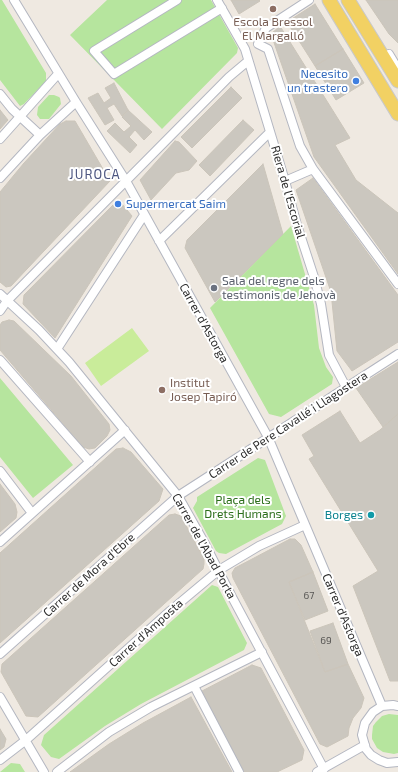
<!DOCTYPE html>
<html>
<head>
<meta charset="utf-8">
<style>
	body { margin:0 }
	canvas { display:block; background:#efe9e1 }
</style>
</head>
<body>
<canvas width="398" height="772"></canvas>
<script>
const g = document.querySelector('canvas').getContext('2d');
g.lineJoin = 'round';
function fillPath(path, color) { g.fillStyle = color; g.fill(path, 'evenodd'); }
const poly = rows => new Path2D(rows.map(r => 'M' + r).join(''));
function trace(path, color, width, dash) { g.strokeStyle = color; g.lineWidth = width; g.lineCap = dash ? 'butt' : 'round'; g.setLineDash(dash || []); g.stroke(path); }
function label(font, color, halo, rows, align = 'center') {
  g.font = font + ' "Exo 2",sans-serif'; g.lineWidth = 4; g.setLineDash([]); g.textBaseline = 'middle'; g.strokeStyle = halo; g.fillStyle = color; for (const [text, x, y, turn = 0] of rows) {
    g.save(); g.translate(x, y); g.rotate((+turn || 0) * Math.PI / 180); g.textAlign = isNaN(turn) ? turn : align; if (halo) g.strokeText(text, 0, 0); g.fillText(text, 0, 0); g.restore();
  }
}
const green = poly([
	[0,0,2,0,46,73,46,81,24,104,20,106,0,80],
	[107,0,211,0,238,48,237,53,162,129,70,35],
	[49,95,54,95,59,97,60,98,61,104,49,119,40,119,37,115,38,107],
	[291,226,314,305,319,348,326,367,333,377,332,384,281,417,269,414,210,308],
	[0,378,73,465,33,498,0,457],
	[258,458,265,460,286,516,282,524,226,554,219,553,216,551,193,508,197,501,197,497],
	[212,585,218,587,247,643,244,650,141,704,105,726,59,759,51,757,41,745,44,735],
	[389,714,398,715,398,753,394,754,383,752,377,748,372,739,372,735,373,726,376,722,382,716],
	[11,763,20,764,25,772,0,772]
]);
const pitch = poly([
	[132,328,149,351,101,386,85,363]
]);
const building = poly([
	[231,0,259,0,260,1,239,14,231,0],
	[366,0,398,0,398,43,389,34,366,0],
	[315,4,343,49,315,66,287,22,315,4],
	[280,26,350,138,335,145,356,180,398,213,398,274,314,157,271,34,280,26],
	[343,49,364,83,336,100,315,66,343,49],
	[114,83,128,110,122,116,114,104,107,108,114,120,105,125,88,98,98,93,104,103,111,98,105,88,114,83],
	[231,87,242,98,192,148,181,137,231,87],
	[0,110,8,120,0,129,0,110],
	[128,110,152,132,144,140,135,130,129,137,137,145,130,153,107,131,115,123,124,132,131,126,122,117,128,110],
	[243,120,254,130,210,176,199,165,243,120],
	[66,121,75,121,110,181,11,286,6,287,0,282,0,192,24,163,60,124,66,121],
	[175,141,179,142,197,161,189,170,176,173,151,200,140,180,175,141],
	[263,164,283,234,215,302,185,248,187,240,263,164],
	[313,178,398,295,398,342,352,371,337,351,331,292,296,190,313,178],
	[117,204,122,204,132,216,55,338,23,304,24,295,113,205,117,204],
	[9,320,14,321,71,376,109,424,110,430,107,436,95,448,89,449,83,447,0,350,0,325,2,322,9,320],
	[398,362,398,414,383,427,356,388,398,362],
	[340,411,360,443,380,430,398,414,398,681,390,681,353,586,378,571,309,459,314,456,302,435,340,411],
	[123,448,131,452,163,489,159,501,0,643,0,553,116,449,123,448],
	[0,484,15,504,17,512,16,518,0,532,0,484],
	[175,514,181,516,204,559,204,564,203,569,38,717,26,716,1,672,2,664,169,515,175,514],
	[290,539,295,539,301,545,313,572,289,582,325,672,348,664,364,698,361,708,353,718,349,728,348,736,327,747,320,744,233,578,232,573,235,568,290,539],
	[313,572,328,611,305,620,289,582,313,572],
	[333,623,348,664,325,672,310,631,333,623],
	[252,665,261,668,304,750,302,760,277,772,244,772,202,691,252,665],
	[191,697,232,772,70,772,109,744,143,723,191,697],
	[0,729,6,739,4,747,0,750,0,729]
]);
const minor = poly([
	[14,0,76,102,126,181,268,437,382,706],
	[177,0,94,51,114,74,222,8],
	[217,0,245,49,285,181,297,225,314,277,321,304,329,355,346,387],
	[258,44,268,49,300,146,313,169,398,284],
	[258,44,266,28,309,0],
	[389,54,398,69],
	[0,94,12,109,40,135],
	[0,139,58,74],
	[0,178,40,135,76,102],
	[285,181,313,169],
	[159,241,270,132],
	[0,294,39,330,69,362,178,496,205,544,232,597,324,769],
	[0,311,7,301,229,77,248,61],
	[57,349,144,215],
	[0,360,90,462],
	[0,471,32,513],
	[0,542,125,430],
	[0,654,178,496,398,354],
	[194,686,239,772],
	[0,697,44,772],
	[398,706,393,705,382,706,373,712,365,723,362,735,366,749,371,755,379,760,387,763,398,762],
	[0,760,26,740,170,611,219,570,259,546,305,525],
	[57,772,109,732,151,707,262,652],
	[317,772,365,745]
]);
const primary = poly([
	[329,0,398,114],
	[348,0,398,81]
]);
const markers = [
	[273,9,4,"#8d6e63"],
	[356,81,4,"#3f7fe0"],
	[118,204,4,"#3f7fe0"],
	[214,288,4,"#6b7280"],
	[162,390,4,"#8d6e63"],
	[371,515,4,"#0f9aa8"]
];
const numberNames = [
	["67",309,596],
	["69",326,641]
];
const educationNames = [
	["Escola Bressol",273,22],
	["El Margalló",273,36],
	["Institut",170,383,"left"],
	["Josep Tapiró",170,397,"left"]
];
const shopNames = [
	["Necesito",348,74],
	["un trastero",348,88],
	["Supermercat Saim",126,204,"left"]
];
const streetNames = [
	["Riera de l'Escorial",288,192,74],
	["Carrer d'Astorga",204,323,61],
	["Carrer de Pere Cavallé i Llagostera",288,425,-33],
	["Carrer de l'Abad Porta",204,546,61],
	["Carrer de Mora d'Ebre",89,575,-42],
	["Carrer d'Astorga",343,615,67],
	["Carrer d'Amposta",146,633,-42]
];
const worshipNames = [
	["Sala del regne dels",222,281],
	["testimonis de Jehovà",222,295]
];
const parkNames = [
	["Plaça dels",243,500],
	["Drets Humans",243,514]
];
const cultureNames = [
	["Borges",363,515]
];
const neighbourhoodNames = [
	["JUROCA",95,175]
];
fillPath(green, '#b6e59e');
fillPath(pitch, '#c9ec9a');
fillPath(building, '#cbc7bf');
trace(building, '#cbc5ba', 1);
trace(minor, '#b4b7c1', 10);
trace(primary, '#c9c9c9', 15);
trace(minor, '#fff', 8);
trace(primary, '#f2d163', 13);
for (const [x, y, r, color] of markers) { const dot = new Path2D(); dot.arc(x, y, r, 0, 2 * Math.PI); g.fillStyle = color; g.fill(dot); trace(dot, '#fff', 1.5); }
label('10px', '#555452', null, numberNames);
label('12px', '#785e54', '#fff', educationNames);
label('12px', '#366cbe', '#fff', shopNames, 'right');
label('12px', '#2e2e2e', '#fff', streetNames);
label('12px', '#5b616d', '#fff', worshipNames, 'left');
label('12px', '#2c6e1b', '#fff', parkNames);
label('12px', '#0d838f', '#fff', cultureNames, 'right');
g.letterSpacing = '1px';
label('13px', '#4d5680', '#fff', neighbourhoodNames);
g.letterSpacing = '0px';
</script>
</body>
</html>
